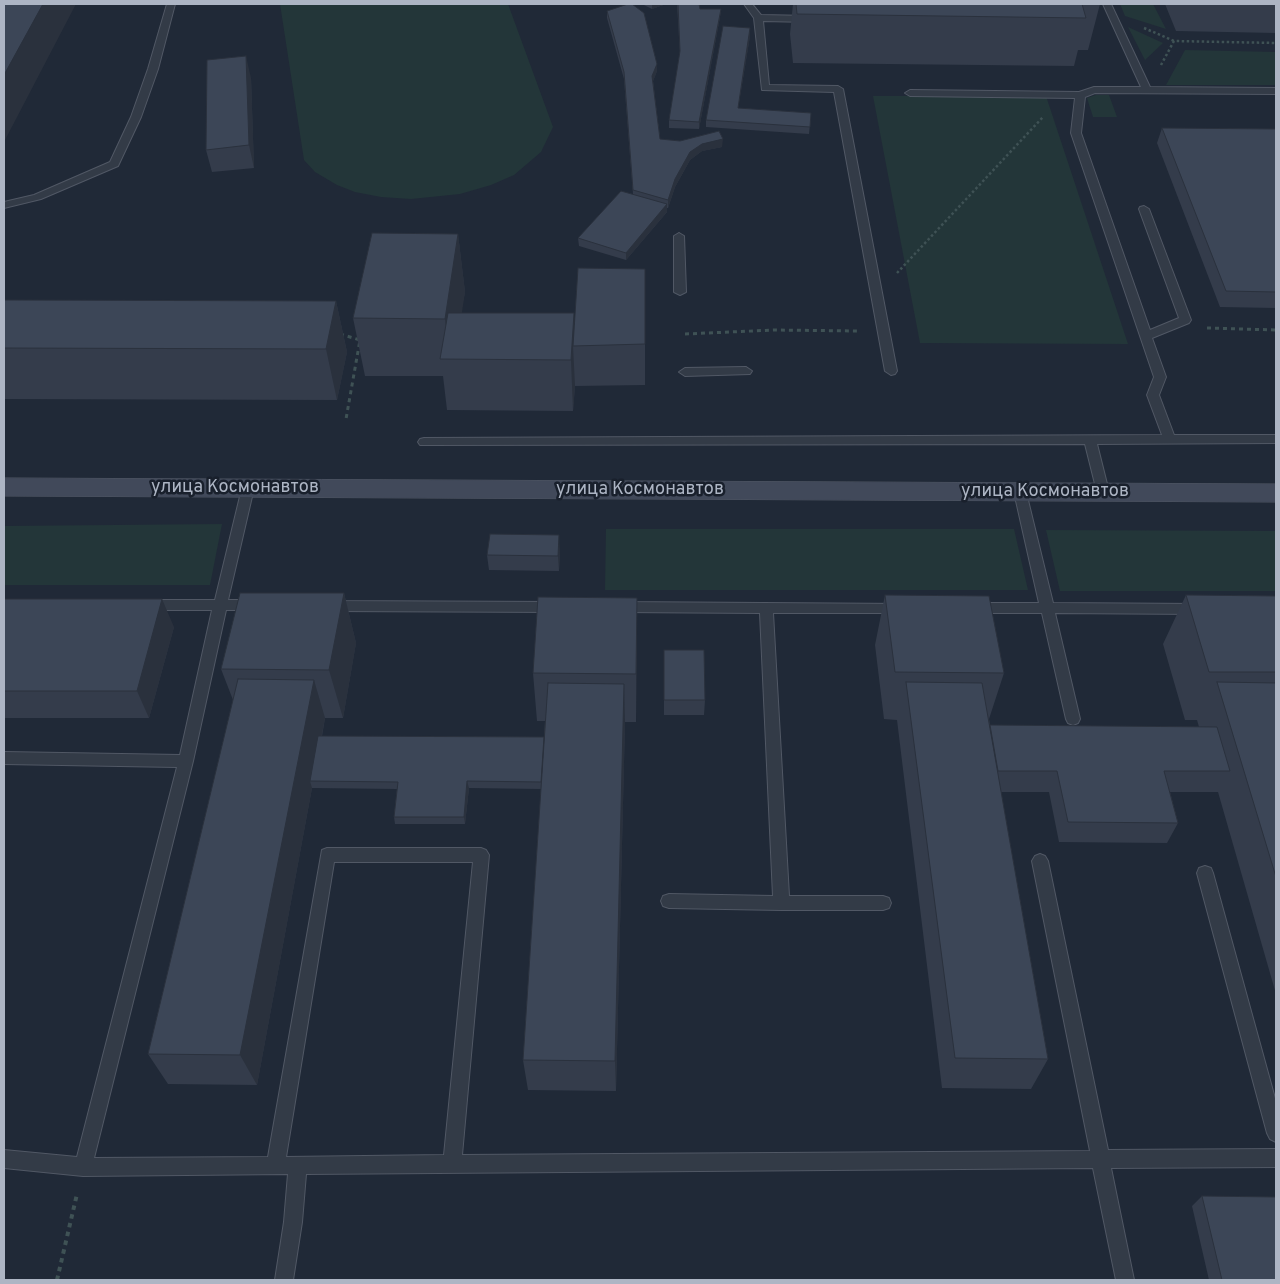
<!DOCTYPE html>
<html>
<head>
<meta charset="utf-8">
<style>
	body { margin:0 }
	#map { position:relative; width:1280px; height:1284px; overflow:hidden; background:#202937; font-family:Overpass,sans-serif }
	canvas { display:block }
	.frame { position:absolute; inset:0; border:5px solid #adb5c4; pointer-events:none }
</style>
</head>
<body>
<div id="map">
<canvas width="1280" height="1284"></canvas>
<div class="frame"></div>
</div>
<script>
const g = document.querySelector('canvas').getContext('2d');
g.lineJoin = 'round';
function fillPath(path, color) { g.fillStyle = color; g.fill(path, 'evenodd'); }
const poly = rows => new Path2D(rows.map(r => 'M' + r).join(''));
function trace(path, color, width, dash) { g.strokeStyle = color; g.lineWidth = width; g.lineCap = dash ? 'butt' : 'round'; g.setLineDash(dash || []); g.stroke(path); }
function label(font, color, halo, rows, align = 'center') {
  g.font = font + ' Overpass,sans-serif'; g.lineWidth = 5; g.setLineDash([]); g.textBaseline = 'middle'; g.strokeStyle = halo; g.fillStyle = color; for (const [text, x, y, turn = 0] of rows) {
    g.save(); g.translate(x, y); g.rotate((+turn || 0) * Math.PI / 180); g.textAlign = isNaN(turn) ? turn : align; if (halo) g.strokeText(text, 0, 0); g.fillText(text, 0, 0); g.restore();
  }
}
const green = poly([
	[280,4,508,4,553,127,541,152,514,175,491,185,460,194,411,199,381,197,355,192,337,185,315,172,304,160],
	[1120,4,1153,4,1166,29,1125,16],
	[1128,27,1163,43,1145,60],
	[1185,50,1276,52,1276,85,1166,85],
	[1096,95,1109,95,1117,117,1093,117,1087,98],
	[873,96,1046,96,1128,344,920,343],
	[222,524,210,585,4,585,4,526],
	[606,529,1014,529,1028,590,605,590],
	[1046,530,1276,531,1276,591,1060,591]
]);
const pathFar2 = poly([
	[1144,28,1174,41],
	[1161,65,1174,41,1276,43],
	[897,273,1043,117]
]);
const pathFar1 = poly([
	[1207,328,1276,330],
	[340,334,360,340,346,419],
	[685,334,774,330,859,331]
]);
const path = poly([
	[57,1280,77,1194]
]);
const lane = poly([
	[167,4,175,4,158,69,141,117,118,166,41,199,4,208,4,202,34,195,110,162,131,117,148,69,167,4],
	[744,4,752,4,761,15,810,16,814,19,810,22,763,21,769,85,838,86,843,89,897,371,895,374,891,375,885,371,834,92,762,90,754,18,744,4],
	[1103,4,1111,4,1150,87,1276,88,1276,94,1095,93,1085,97,1081,133,1150,330,1179,318,1139,209,1140,207,1144,206,1149,209,1191,320,1189,323,1152,338,1166,377,1159,395,1174,435,1276,435,1276,443,1097,444,1109,492,1107,495,1103,496,1099,495,1097,492,1085,444,420,445,418,442,420,439,424,438,1162,435,1147,395,1154,377,1071,133,1075,98,910,96,905,93,910,90,1079,92,1094,87,1141,87,1103,4],
	[679,233,684,236,686,292,680,295,674,292,674,236,679,233],
	[746,367,752,371,750,374,685,376,679,372,685,368,746,367],
	[248,484,252,485,254,488,228,600,256,600,261,601,263,605,261,609,256,610,226,610,193,761,94,1158,268,1157,322,850,327,848,481,848,486,850,489,855,462,1155,1090,1151,1032,861,1035,856,1040,854,1045,856,1048,861,1108,1150,1276,1149,1276,1167,1111,1168,1134,1280,1116,1280,1093,1168,306,1174,302,1222,293,1280,275,1280,284,1222,288,1174,83,1176,4,1168,4,1150,77,1157,177,767,4,764,4,752,180,755,212,610,147,610,142,609,140,605,142,601,147,600,215,600,242,488,244,485,248,484],
	[334,862,473,862,444,1155,286,1157,334,862],
	[1020,488,1024,489,1026,492,1053,603,1198,604,1203,605,1205,609,1203,613,1198,614,1055,613,1080,719,1078,723,1073,725,1068,723,1066,719,1042,613,975,613,970,612,968,608,970,604,975,603,1039,603,1014,492,1016,489,1020,488],
	[330,601,556,602,561,603,563,607,561,611,556,612,330,611,325,610,323,606,325,602,330,601],
	[620,602,906,604,908,608,906,612,901,613,773,613,789,896,883,896,889,898,891,903,889,908,883,910,781,910,669,908,663,906,661,901,663,896,669,894,773,896,760,613,620,612,615,611,613,607,615,603,620,602],
	[1205,866,1211,868,1213,873,1276,1102,1276,1142,1270,1139,1267,1133,1197,873,1199,868,1205,866]
]);
const secondary = poly([
	[4,478,1276,484,1276,502,4,496,4,478]
]);
const wall = poly([
	[642,4,666,4,652,9],
	[677,4,699,4,700,9,721,9,720,17,699,129,669,128,669,120,680,53],
	[793,4,1100,4,1088,50,1078,50,1074,66,793,63,790,34],
	[1165,4,1276,4,1276,33,1176,31],
	[607,11,657,71,653,81,660,139,722,147,702,151,690,160,675,187,668,208,667,208,667,212,626,260,579,246,578,238,633,194,624,79,607,18],
	[750,28,750,36,738,108,811,113,809,134,706,127,706,120],
	[251,78,254,168,212,172,206,150],
	[1162,128,1276,129,1276,308,1220,307,1157,143],
	[458,234,465,292,461,313,574,313,574,325,645,269,645,385,575,386,573,411,447,410,443,376,365,376,353,318],
	[4,300,336,301,347,352,337,400,4,399],
	[560,550,559,571,489,570,487,555],
	[344,593,356,643,343,718,325,718,322,736,544,737,545,721,537,721,533,673,637,598,636,722,625,722,616,1091,528,1090,523,1060,541,789,469,788,465,824,395,824,394,817,397,789,312,788,257,1085,168,1084,148,1054,233,700,221,669],
	[885,595,1004,673,989,719,990,725,1199,727,1197,720,1185,720,1163,644,1186,595,1276,596,1276,994,1218,792,1170,792,1178,823,1167,843,1059,842,1049,792,1001,792,1048,1059,1031,1089,942,1088,897,720,884,719,875,645],
	[4,599,174,627,149,718,4,718],
	[664,665,705,700,704,715,664,715],
	[1202,1196,1276,1280,1209,1280,1192,1206]
]);
const shadedWall = poly([
	[43,4,76,4,4,142,4,75],
	[652,4,666,4,652,9],
	[721,9,720,17,699,129,699,122],
	[750,28,750,36,737,115,738,108],
	[246,56,251,78,254,168,249,145],
	[657,64,657,71,652,84,652,76],
	[723,139,722,147,702,151,690,160,675,187,668,208,668,200,675,179,690,152,702,144],
	[667,204,667,212,626,260,626,253],
	[458,234,465,292,455,359,450,359,445,319],
	[336,301,347,352,337,400,326,349],
	[574,313,575,346,573,346,575,386,573,411,571,360],
	[559,535,560,550,559,571,558,556],
	[344,593,356,643,343,718,329,670],
	[637,598,637,647,636,722,636,674],
	[162,599,174,627,149,718,137,691],
	[314,680,325,718,313,781,310,781,312,788,257,1085,240,1055],
	[624,684,625,722,616,1091,615,1061],
	[467,781,469,788,465,824,464,817]
]);
const building = poly([
	[4,4,43,4,4,75,4,4],
	[628,4,632,4,644,13,657,64,652,76,660,139,680,141,719,131,723,139,702,144,690,152,675,179,668,200,633,190,624,72,607,11,628,4],
	[678,4,699,4,700,9,721,9,699,122,669,120,680,51,678,4],
	[796,4,1082,4,1086,18,797,14,796,4],
	[723,26,750,28,738,108,811,113,810,127,706,120,723,26],
	[246,56,249,145,206,150,207,60,246,56],
	[1162,128,1276,129,1276,292,1226,291,1162,128],
	[621,191,667,204,626,253,578,238,621,191],
	[372,233,458,234,445,319,353,318,372,233],
	[578,268,645,269,645,344,573,346,578,268],
	[4,300,336,301,326,349,4,348,4,300],
	[448,313,574,313,571,360,440,359,448,313],
	[490,534,559,535,558,556,487,555,490,534],
	[240,593,344,593,329,670,221,669,240,593],
	[885,595,989,596,1004,673,895,672,885,595],
	[1186,595,1276,596,1276,672,1209,672,1186,595],
	[538,597,637,598,636,674,533,673,538,597],
	[4,599,162,599,137,691,4,691,4,599],
	[664,650,704,650,705,700,664,700,664,650],
	[238,679,314,680,240,1055,148,1054,238,679],
	[906,682,982,683,1048,1059,955,1058,906,682],
	[1217,682,1276,683,1276,877,1217,682],
	[548,683,624,684,615,1061,523,1060,548,683],
	[990,725,1217,727,1230,771,1164,771,1178,823,1068,822,1057,771,998,771,990,725],
	[318,736,544,737,541,782,467,781,464,817,394,817,398,782,310,781,318,736],
	[1202,1196,1276,1197,1276,1280,1222,1280,1202,1196]
]);
const streetNames = [
	["улица Космонавтов",235,488],
	["улица Космонавтов",640,490],
	["улица Космонавтов",1045,492]
];
fillPath(green, '#233639');
trace(lane, '#515865', 2);
trace(secondary, '#515865', 1);
trace(pathFar2, '#3f5255', 2.5, [2.5, 2.5]);
trace(pathFar1, '#3f5255', 3, [4, 4]);
trace(path, '#3f5255', 4, [4.5, 4.5]);
fillPath(lane, '#333b47');
fillPath(secondary, '#41495a');
fillPath(wall, '#343c4b');
fillPath(shadedWall, '#2a313d');
fillPath(building, '#3c4657');
trace(building, '#2a313d', 1);
label('18px', '#adb5c4', '#19202c', streetNames);
</script>
</body>
</html>
